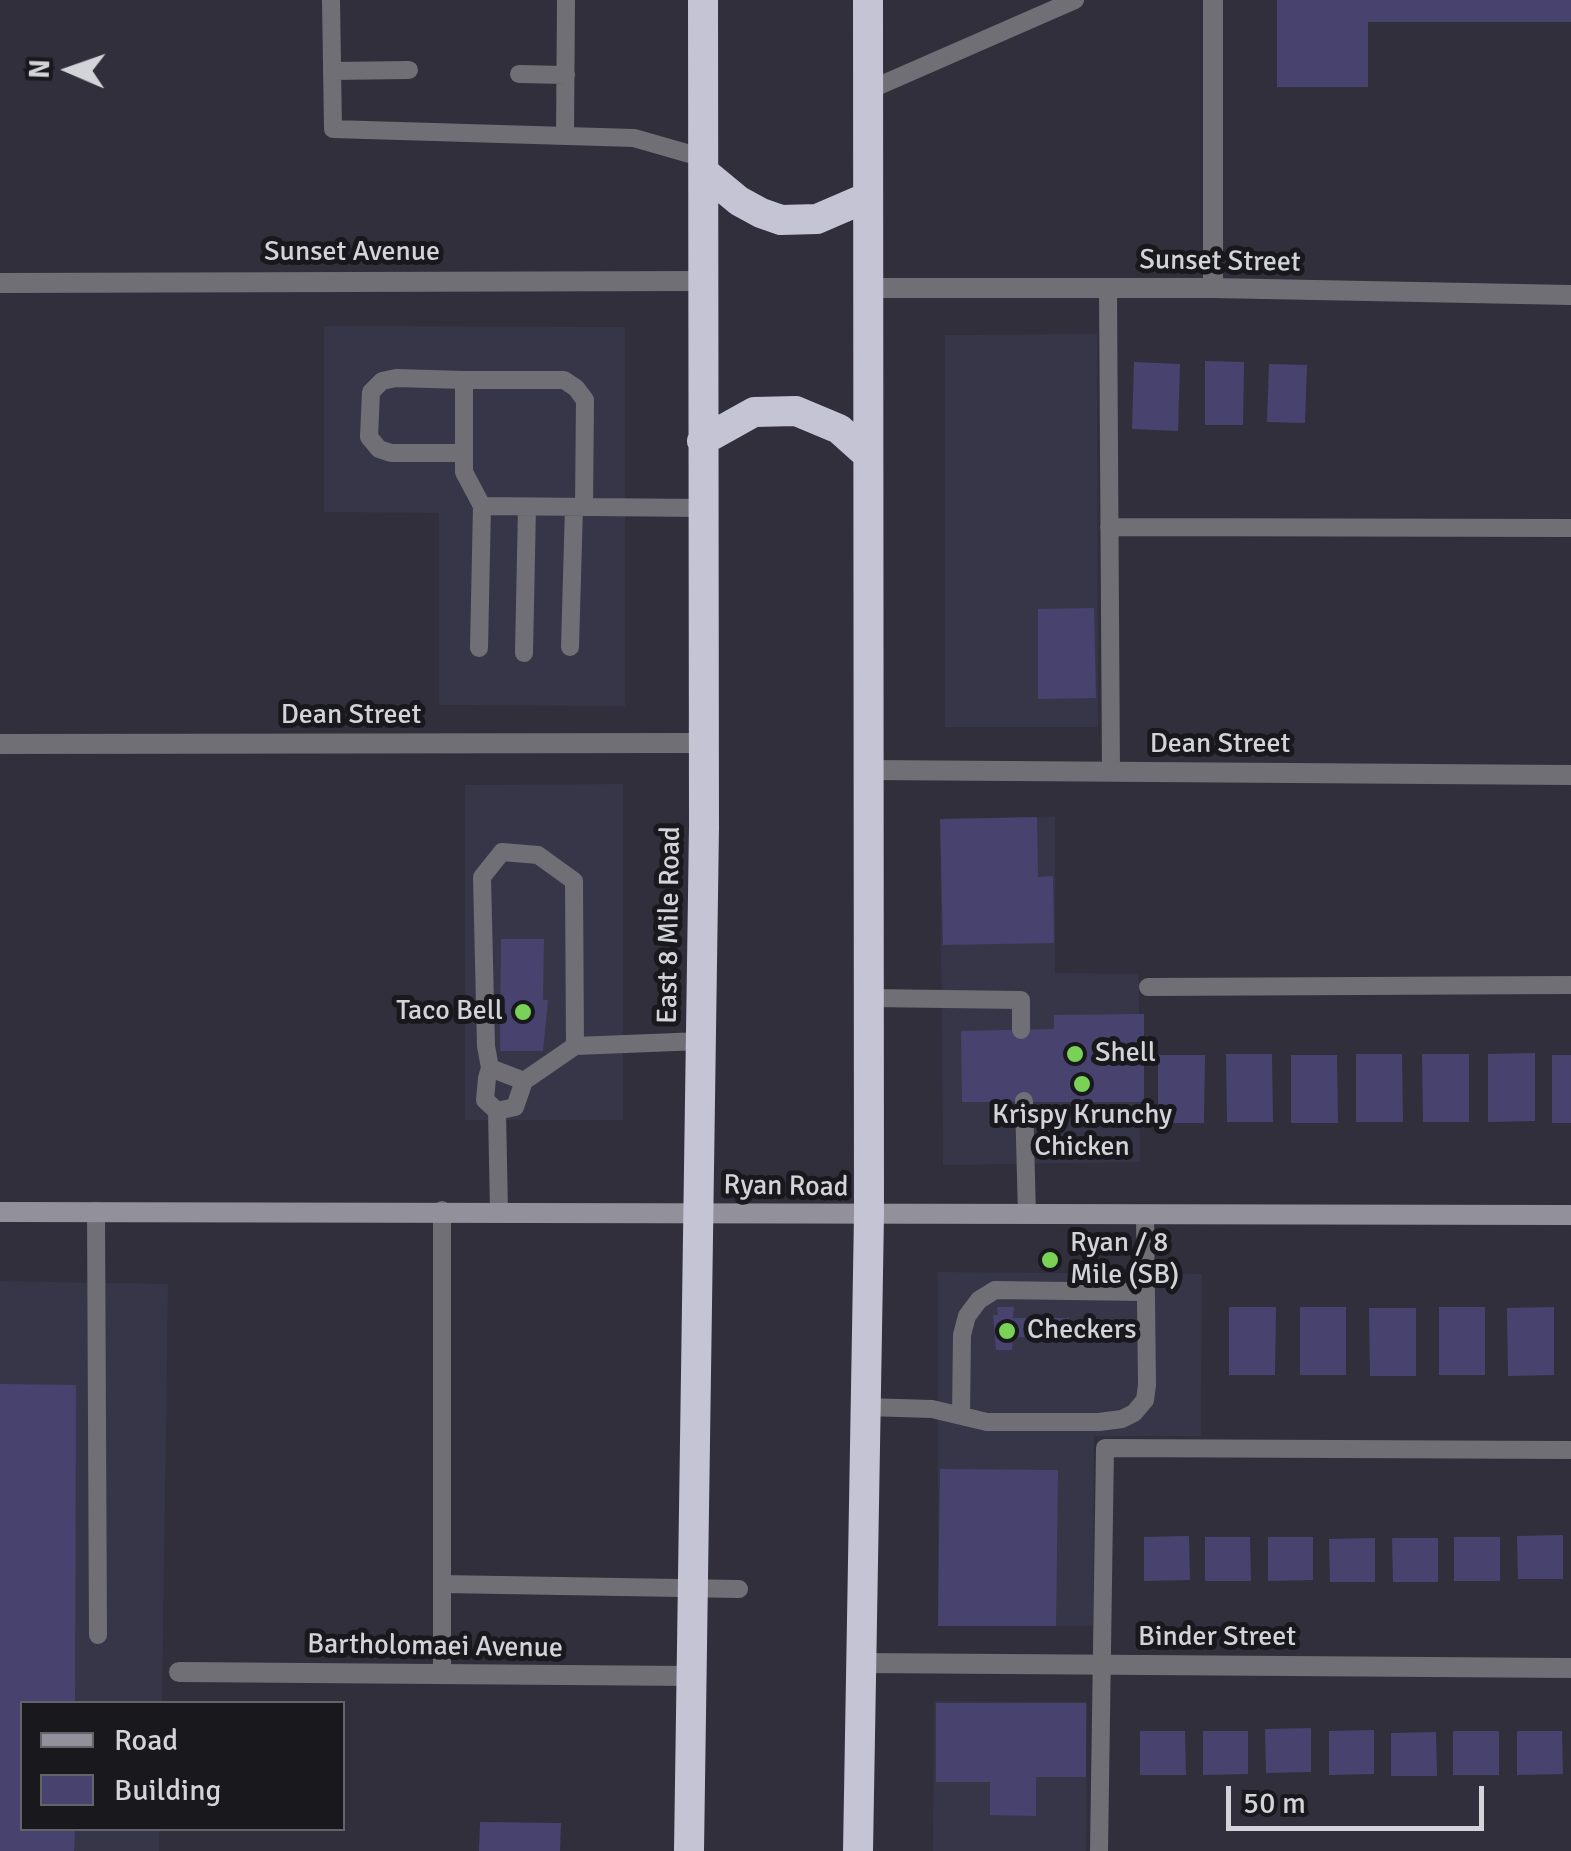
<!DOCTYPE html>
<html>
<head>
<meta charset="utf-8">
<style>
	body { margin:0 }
	#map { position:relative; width:1571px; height:1851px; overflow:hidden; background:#302f3b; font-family:Signika,sans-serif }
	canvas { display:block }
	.legend { position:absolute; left:20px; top:1701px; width:325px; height:130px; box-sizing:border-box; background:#18181d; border:2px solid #636369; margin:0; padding:12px 18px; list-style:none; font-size:30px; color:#d3d3da }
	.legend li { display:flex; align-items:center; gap:20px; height:50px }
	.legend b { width:50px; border:2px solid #636369 }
	.north { position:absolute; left:20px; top:20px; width:100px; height:100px; -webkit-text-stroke:8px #18181d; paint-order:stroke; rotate:272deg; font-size:28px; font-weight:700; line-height:40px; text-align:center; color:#d3d3da }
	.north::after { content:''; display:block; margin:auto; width:35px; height:45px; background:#d3d3da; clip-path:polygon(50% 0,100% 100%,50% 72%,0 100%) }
	.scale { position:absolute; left:1226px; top:1786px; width:258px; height:45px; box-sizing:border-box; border:5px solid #d3d3da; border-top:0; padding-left:12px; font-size:30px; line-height:35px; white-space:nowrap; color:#d3d3da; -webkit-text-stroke:8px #18181d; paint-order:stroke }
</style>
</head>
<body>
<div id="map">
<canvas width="1571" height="1851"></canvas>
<ul class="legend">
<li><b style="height:12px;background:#92919b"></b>Road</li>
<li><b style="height:28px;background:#48436e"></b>Building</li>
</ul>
<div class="north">N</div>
<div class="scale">50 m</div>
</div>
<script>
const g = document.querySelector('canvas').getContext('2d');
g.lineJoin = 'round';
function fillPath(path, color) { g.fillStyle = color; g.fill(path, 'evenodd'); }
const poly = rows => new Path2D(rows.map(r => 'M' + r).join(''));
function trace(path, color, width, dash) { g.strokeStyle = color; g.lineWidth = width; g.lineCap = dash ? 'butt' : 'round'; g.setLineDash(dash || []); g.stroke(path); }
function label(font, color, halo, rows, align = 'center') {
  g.font = font + ' Signika,sans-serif'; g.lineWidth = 10; g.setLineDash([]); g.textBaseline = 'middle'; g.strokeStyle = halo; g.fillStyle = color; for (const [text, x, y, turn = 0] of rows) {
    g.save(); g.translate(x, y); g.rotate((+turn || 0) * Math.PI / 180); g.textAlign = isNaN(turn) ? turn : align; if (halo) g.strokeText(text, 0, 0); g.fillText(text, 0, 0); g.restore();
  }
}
const built = poly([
	[324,326,625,327,625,706,439,705,439,513,324,512],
	[1097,334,1098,727,945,727,945,335],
	[623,784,623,1120,465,1120,465,785],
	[1055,817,1055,973,1139,974,1140,1162,943,1165,940,819],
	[938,1272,1202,1274,1201,1436,1094,1436,1093,1626,938,1626],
	[0,1281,168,1284,162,1703,22,1704,22,1828,159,1829,159,1851,0,1851],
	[934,1701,1087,1702,1086,1851,933,1851]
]);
const building = poly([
	[1277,0,1571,0,1571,22,1368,22,1368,87,1277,87],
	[1205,361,1244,362,1243,425,1205,425],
	[1134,362,1180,364,1178,431,1132,429],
	[1269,364,1307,365,1305,423,1267,422],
	[1094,608,1096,698,1038,699,1038,609],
	[1037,817,1038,877,1053,876,1054,943,943,945,940,819],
	[501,939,544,939,543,1000,548,1000,543,1051,500,1051],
	[1144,1014,1144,1102,962,1102,961,1031,1054,1029,1054,1015],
	[1535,1053,1535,1121,1488,1122,1488,1054],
	[1226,1054,1272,1054,1273,1122,1227,1122],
	[1356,1054,1402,1054,1403,1122,1356,1122],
	[1422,1054,1469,1054,1469,1122,1423,1122],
	[1158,1055,1205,1055,1204,1123,1158,1123],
	[1291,1055,1337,1055,1338,1123,1291,1123],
	[1552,1055,1571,1055,1571,1123,1552,1123],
	[997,1307,1014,1307,1013,1318,1069,1318,1069,1337,1013,1337,1012,1350,996,1350,993,1315,998,1315],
	[1229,1307,1276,1307,1275,1375,1229,1375],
	[1300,1307,1346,1307,1346,1375,1300,1375],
	[1439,1307,1485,1307,1485,1375,1439,1375],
	[1554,1307,1554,1375,1508,1376,1507,1308],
	[1369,1308,1416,1308,1416,1376,1370,1376],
	[0,1384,76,1385,75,1704,22,1704,22,1828,75,1828,74,1851,0,1851],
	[940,1469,1058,1470,1056,1626,938,1626],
	[1563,1535,1563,1579,1518,1579,1517,1536],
	[1189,1536,1190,1580,1144,1581,1144,1537],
	[1205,1537,1250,1537,1251,1581,1205,1581],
	[1268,1537,1313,1537,1313,1580,1268,1581],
	[1454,1537,1500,1537,1500,1581,1454,1581],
	[1375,1538,1375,1582,1330,1582,1329,1539],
	[1392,1538,1438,1538,1438,1582,1393,1582],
	[936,1703,1086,1703,1086,1777,1036,1777,1036,1816,990,1815,990,1782,936,1782],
	[1311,1728,1311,1772,1266,1773,1265,1729],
	[1374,1730,1374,1774,1329,1775,1329,1731],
	[1140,1731,1185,1731,1186,1775,1140,1775],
	[1203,1731,1248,1731,1248,1774,1203,1775],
	[1453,1731,1499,1731,1499,1775,1453,1775],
	[1517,1731,1562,1731,1563,1774,1517,1775],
	[1436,1732,1437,1776,1391,1776,1391,1733],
	[480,1822,561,1823,560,1851,479,1851]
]);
const lane = poly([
	[331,0,333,129,634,138,704,158],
	[332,71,409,70],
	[519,74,566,75],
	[867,91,1075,0],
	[565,136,566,0],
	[1108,288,1111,772],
	[464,453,391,453,379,449,369,437,371,392,382,381,396,378,464,380],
	[482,506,464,472,464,380,564,380,576,388,585,400,584,507],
	[1109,527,1571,528],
	[570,647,574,507],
	[479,648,482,506,702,508],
	[524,653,527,507],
	[1148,987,1571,985],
	[869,998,1021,1000,1021,1030],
	[575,1046,701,1041],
	[490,1068,486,1046,482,877,502,852,538,855,574,881,575,1046,524,1081,515,1107,497,1111],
	[1024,1101,1027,1215],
	[96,1211,98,1635],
	[499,1211,497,1111,485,1100,487,1078,490,1068,524,1081],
	[865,1407,932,1409,987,1422,1099,1422,1122,1419,1134,1413,1145,1400,1147,1385,1145,1215],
	[961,1416,962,1335,967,1316,979,1300,995,1290,1145,1292],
	[442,1584,739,1589],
	[442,1675,442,1210],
	[1099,1851,1105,1448,1571,1450]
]);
const street = poly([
	[0,283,703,281],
	[869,288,1213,288,1571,295],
	[1213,288,1213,0],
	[0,744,702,743],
	[869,770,1571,775],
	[862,1663,1571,1668],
	[179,1672,692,1676]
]);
const secondary = poly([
	[0,1212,1571,1215]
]);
const highway = poly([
	[704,172,739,201,761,213,781,220,817,219,868,197],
	[702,441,754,412,796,411,839,429,868,455],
	[689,1851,704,827,703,0],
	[858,1851,869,1215,868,0]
]);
const markers = [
	[523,1012,10,"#79d157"],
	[1075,1054,10,"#79d157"],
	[1082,1084,10,"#79d157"],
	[1050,1260,10,"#79d157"],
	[1007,1331,10,"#79d157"]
];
const streetNames = [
	["Sunset Avenue",352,253],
	["Sunset Street",1220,262,1],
	["Dean Street",351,716],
	["Dean Street",1220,745],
	["East 8 Mile Road",670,925,-89],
	["Ryan Road",786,1187,1],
	["Binder Street",1217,1638],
	["Bartholomaei Avenue",435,1647,1]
];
const poiNames = [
	["Taco Bell",503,1012,"right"],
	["Shell",1095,1054],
	["Krispy Krunchy",1082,1116,"center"],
	["Chicken",1082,1148,"center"],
	["Ryan / 8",1070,1244],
	["Mile (SB)",1070,1276],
	["Checkers",1027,1331]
];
fillPath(built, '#373648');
fillPath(building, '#48436e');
trace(lane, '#6f6f75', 18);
trace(street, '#6f6f75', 20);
trace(secondary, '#92919b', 20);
trace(highway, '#c5c4d4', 30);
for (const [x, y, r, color] of markers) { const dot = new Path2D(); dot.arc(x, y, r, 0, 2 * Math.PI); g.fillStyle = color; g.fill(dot); trace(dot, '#18181d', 4); }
label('28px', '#d3d3da', '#18181d', streetNames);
label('28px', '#d3d3da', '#18181d', poiNames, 'left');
</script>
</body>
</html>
